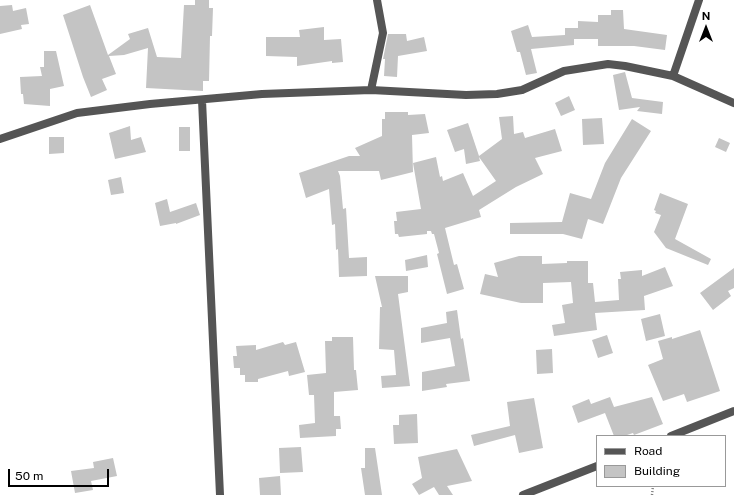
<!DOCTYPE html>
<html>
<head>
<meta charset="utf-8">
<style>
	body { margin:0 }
	#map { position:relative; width:734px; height:495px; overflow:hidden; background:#fff; font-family:"Public Sans",sans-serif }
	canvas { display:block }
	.legend { position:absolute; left:596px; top:435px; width:130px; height:52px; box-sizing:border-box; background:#fff; border:1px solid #999; margin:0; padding:5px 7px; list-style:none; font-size:12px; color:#000 }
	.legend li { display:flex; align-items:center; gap:8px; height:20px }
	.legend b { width:20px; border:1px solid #999 }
	.north { position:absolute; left:686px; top:8px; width:40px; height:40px; -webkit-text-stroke:3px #fff; paint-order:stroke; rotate:0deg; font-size:11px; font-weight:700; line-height:16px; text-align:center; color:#000 }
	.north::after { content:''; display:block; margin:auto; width:14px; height:18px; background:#000; clip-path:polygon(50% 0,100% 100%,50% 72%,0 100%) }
	.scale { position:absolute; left:8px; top:469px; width:101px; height:18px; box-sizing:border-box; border:2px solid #000; border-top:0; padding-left:5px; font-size:12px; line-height:14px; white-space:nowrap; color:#000; -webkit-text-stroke:3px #fff; paint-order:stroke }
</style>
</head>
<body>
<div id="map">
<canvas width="734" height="495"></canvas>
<ul class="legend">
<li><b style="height:5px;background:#555"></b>Road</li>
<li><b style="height:11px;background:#c4c4c4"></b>Building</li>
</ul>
<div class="north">N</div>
<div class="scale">50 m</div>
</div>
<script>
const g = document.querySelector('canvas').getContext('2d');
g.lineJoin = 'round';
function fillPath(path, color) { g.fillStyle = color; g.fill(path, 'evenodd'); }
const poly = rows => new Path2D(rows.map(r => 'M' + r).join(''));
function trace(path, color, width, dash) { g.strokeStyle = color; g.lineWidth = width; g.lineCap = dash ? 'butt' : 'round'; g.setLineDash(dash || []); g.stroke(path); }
const building = poly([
	[195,0,209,0,209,8,213,8,212,36,210,36,209,81,203,81,203,91,146,88,148,48,124,55,109,56,116,74,102,79,107,90,91,97,83,77,63,15,90,5,108,55,130,39,128,34,148,28,157,57,181,58,184,5,195,5],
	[12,5,13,11,26,8,29,24,21,25,22,29,0,34,0,6],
	[611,10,623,10,624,29,667,35,665,50,634,46,598,46,598,39,574,39,574,45,531,49,537,73,526,75,520,52,517,52,511,31,528,25,532,37,565,35,565,28,578,28,578,21,598,22,598,15,611,15],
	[324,27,324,40,341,39,343,62,332,63,332,61,297,66,297,57,266,56,266,37,300,37,299,30],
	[388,34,406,34,407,41,424,37,427,51,398,56,397,77,384,76,385,59,383,59],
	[44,51,56,51,64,86,50,89,50,106,24,104,23,94,21,94,20,77,42,76,40,67,44,67],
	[625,72,632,98,663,102,662,114,637,111,640,107,619,110,613,75],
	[569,96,575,110,561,116,555,103],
	[385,112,408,112,408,115,425,114,429,133,412,135,413,172,381,180,379,171,338,171,340,176,343,209,346,208,349,258,367,257,367,276,339,277,338,249,336,250,335,224,332,225,329,189,306,198,299,173,349,156,360,156,355,148,382,136,382,119,385,119],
	[513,116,514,134,523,132,525,138,555,129,562,151,535,158,543,174,516,187,479,210,481,217,445,228,454,265,457,264,464,289,447,294,437,254,439,253,434,234,432,234,431,231,427,231,427,234,399,237,398,234,395,234,394,221,397,221,396,212,421,209,413,163,436,157,440,177,442,176,443,181,463,173,473,196,496,181,479,157,480,161,466,164,464,149,455,152,447,130,468,123,479,156,502,139,499,117],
	[602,118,604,144,583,145,582,119],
	[632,119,651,131,621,178,603,224,588,219,582,239,563,234,510,234,510,223,562,222,570,193,591,199,605,163],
	[130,126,131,140,141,137,146,152,115,159,109,133],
	[179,127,190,127,190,151,179,151],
	[49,137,64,137,64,153,49,154],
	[719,138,730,143,726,152,715,147],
	[121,177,124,193,111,195,108,180],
	[660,193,688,204,675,239,711,259,708,265,666,248,654,232,661,215,655,213,656,211,654,210],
	[167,199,170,212,196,203,200,215,176,224,176,223,160,226,155,203],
	[427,255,428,267,406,271,405,260],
	[519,256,542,256,542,264,567,263,567,261,588,261,588,283,593,283,595,302,619,300,618,279,621,279,620,272,642,270,642,276,665,267,673,286,644,296,645,310,595,313,597,330,554,336,552,325,565,323,562,305,573,303,571,282,543,283,543,303,521,303,480,294,485,274,498,277,494,263],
	[734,268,734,288,728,291,731,296,713,310,700,293],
	[375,276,408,276,408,292,398,294,410,386,382,388,381,376,396,375,394,350,379,349,380,307,382,307],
	[457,310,461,339,463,338,470,381,446,384,447,387,422,391,422,372,455,366,450,338,421,343,421,328,447,323,446,312],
	[660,314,665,336,646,341,641,319],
	[700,330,720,391,687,402,684,394,663,401,648,365,663,359,658,341,672,337,672,339],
	[607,335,613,353,598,358,592,340],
	[332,337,353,337,354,370,356,370,358,390,334,392,334,416,340,416,341,429,336,429,336,436,300,438,299,425,315,423,314,395,309,395,307,375,326,373,325,341,332,341],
	[283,342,285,345,296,342,305,372,289,376,288,371,258,379,258,382,245,382,245,375,240,375,240,368,234,368,233,356,237,356,236,346,256,345,256,350],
	[552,349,553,373,537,374,536,350],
	[610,397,614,407,652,397,663,424,634,435,633,433,624,436,614,436,605,413,578,423,572,406,589,399,591,404],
	[534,398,543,448,519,453,515,435,474,446,471,435,510,426,507,402],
	[417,414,418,443,394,444,393,425,399,425,399,415],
	[301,447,303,472,280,473,279,448],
	[365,448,375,448,382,495,365,495,361,468,365,468],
	[457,449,472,481,447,486,453,495,439,495,434,487,419,495,412,484,422,478,418,457],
	[113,458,117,476,91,481,93,490,75,493,71,471,94,468,93,462],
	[280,476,281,495,260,495,259,478]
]);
const path = poly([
	[652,495,653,486]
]);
const street = poly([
	[673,76,699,0],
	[371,90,383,33,377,0],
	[202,100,220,495],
	[0,139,77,113,150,104,262,94,371,90,466,95,497,94,522,90,564,71,608,64,625,66,673,76,734,103],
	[671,436,734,411],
	[523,495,597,466]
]);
fillPath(building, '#c4c4c4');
trace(path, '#777', 2.5, [1, 2]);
trace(street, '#555', 8);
</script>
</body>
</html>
